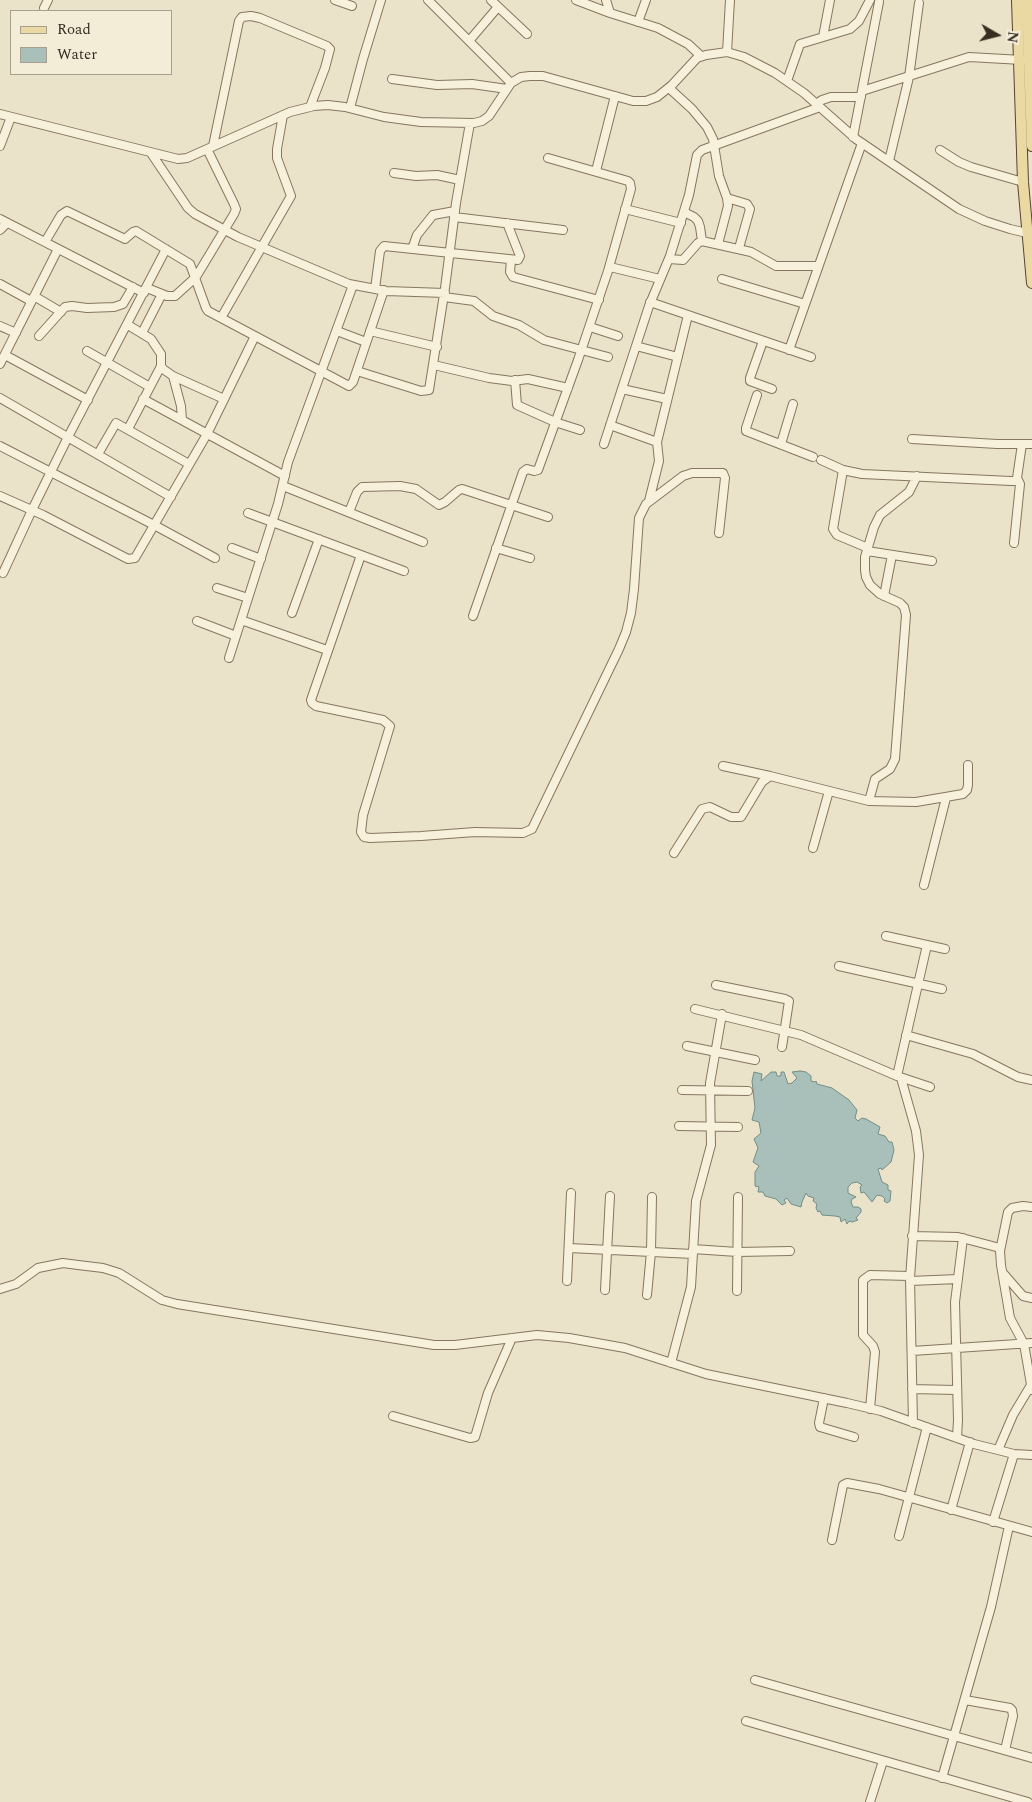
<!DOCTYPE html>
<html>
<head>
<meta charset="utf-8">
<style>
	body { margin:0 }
	#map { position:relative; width:1032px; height:1802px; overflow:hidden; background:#ebe3c9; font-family:Spectral,serif }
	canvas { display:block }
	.legend { position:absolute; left:10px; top:10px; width:162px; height:65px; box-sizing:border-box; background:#f3edd8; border:1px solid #a8a08f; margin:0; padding:6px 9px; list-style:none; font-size:15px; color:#382d21 }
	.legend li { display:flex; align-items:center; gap:10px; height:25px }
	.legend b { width:25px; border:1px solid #a8a08f }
	.north { position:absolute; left:972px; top:10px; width:50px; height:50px; -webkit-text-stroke:4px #f3edd8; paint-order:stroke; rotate:98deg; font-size:14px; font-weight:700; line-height:20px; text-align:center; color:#382d21 }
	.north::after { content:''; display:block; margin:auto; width:18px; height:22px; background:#382d21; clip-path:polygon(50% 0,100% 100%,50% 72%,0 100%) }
</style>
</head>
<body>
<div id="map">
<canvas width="1032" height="1802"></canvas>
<ul class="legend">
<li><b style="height:6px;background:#ebd9a4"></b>Road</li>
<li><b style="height:14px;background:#a9c0ba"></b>Water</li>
</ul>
<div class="north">N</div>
</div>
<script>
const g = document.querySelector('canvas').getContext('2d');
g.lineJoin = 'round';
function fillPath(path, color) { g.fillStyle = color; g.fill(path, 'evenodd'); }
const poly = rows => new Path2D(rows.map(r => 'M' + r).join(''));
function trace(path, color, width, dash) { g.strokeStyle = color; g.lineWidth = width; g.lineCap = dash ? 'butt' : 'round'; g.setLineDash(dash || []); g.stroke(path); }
const water = poly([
	[800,1071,806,1072,811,1076,811,1081,815,1082,816,1081,817,1084,832,1088,849,1100,857,1110,855,1118,858,1121,862,1118,866,1119,880,1127,878,1134,885,1136,889,1142,892,1142,894,1150,891,1162,882,1170,881,1168,878,1169,882,1182,888,1185,888,1190,891,1191,890,1201,887,1203,884,1201,885,1199,882,1196,877,1195,872,1202,864,1192,861,1193,860,1187,862,1185,857,1182,852,1183,848,1187,848,1193,856,1197,852,1199,851,1202,853,1207,858,1207,861,1209,861,1212,856,1218,858,1220,852,1222,849,1221,847,1224,845,1219,841,1222,840,1217,835,1216,822,1215,820,1211,818,1212,816,1208,817,1204,813,1201,814,1198,808,1196,806,1193,802,1202,801,1207,791,1204,787,1198,784,1200,786,1203,782,1205,776,1199,765,1196,763,1192,758,1192,759,1187,755,1186,755,1172,759,1166,753,1162,758,1148,754,1139,761,1133,759,1122,752,1120,755,1108,752,1081,754,1072,762,1074,761,1081,771,1072,776,1072,777,1076,781,1076,781,1072,784,1072,788,1084,792,1083,797,1078,792,1072,800,1071]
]);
const minor = poly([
	[335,0,352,6],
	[428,0,511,83],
	[491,0,527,34],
	[576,0,610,13,658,28,688,44,701,56],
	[606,0,610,13],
	[44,8,48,0],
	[638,22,646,0],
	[823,37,830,0],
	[469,41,498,7],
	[727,52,730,0],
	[392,79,437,85,472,84,507,89],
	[787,81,800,44,850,29,859,21,870,0],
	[669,88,692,109,707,127,713,139,719,176,727,198,728,206,718,244],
	[862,91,969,57,1022,60],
	[816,104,822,100,831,97,861,97],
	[350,108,363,59,381,0],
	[0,114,178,159,187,158,290,112,314,106,328,105,345,107,384,117,421,122,474,123,482,121,489,116,511,83,521,77,530,76,543,76,633,101,646,101,657,97,672,85,697,58,706,55,727,52,744,57,775,73,804,93,856,139,959,209,985,221,1010,229,1027,233],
	[853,137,879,2],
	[0,146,11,117],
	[213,146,239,21,242,17,251,16,260,18,327,46,330,49,325,68,310,107],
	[940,150,959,162,971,167,1023,182],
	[151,153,188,208,195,214,238,237,349,284,386,291,445,293],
	[889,161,909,77,919,3],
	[596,171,615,96],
	[394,173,416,176,437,175,460,180],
	[727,198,747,204,750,209,739,248],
	[625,209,681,223],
	[684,212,694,217,698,221,700,227,702,241],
	[454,217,563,230],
	[0,219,144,293],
	[0,230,7,223],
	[45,242,61,215,67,211,125,239,133,232,136,231,190,264,206,308,208,311,349,386,353,382,384,290],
	[412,249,417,235,433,215,455,211],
	[669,259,683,260,698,243,702,241,751,252,776,266,818,266],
	[511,260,510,272,513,277,599,300],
	[610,267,660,279],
	[722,279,805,304],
	[0,284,31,301],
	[147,288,167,296,175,296,196,277,234,214,236,209,234,204,207,149],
	[375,289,380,251,384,246,518,260,520,256,507,223],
	[34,296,61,312],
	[444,297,474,301,493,316,519,325,544,340,608,357],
	[650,302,811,357],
	[221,318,291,196,277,158,277,149,283,115],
	[128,325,151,339,161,354,161,366,163,369,173,376,224,399],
	[0,326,16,333],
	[590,327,618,336],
	[337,331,366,342],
	[370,331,437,347],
	[142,333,162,294],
	[39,336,65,307,72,306,87,308,114,307,123,304,133,287],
	[763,341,750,378,750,381,772,389],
	[636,346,678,357],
	[789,350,862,143],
	[87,351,150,387],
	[5,355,88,400],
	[0,364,58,249],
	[434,365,489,378,512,381,528,379,568,388],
	[357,371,421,391,429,390,445,288,456,203,470,123],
	[173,376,181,406,182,420],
	[515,380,517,405,555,422,580,430],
	[622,389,667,399],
	[757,395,746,428,746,431,813,457],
	[0,398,171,497],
	[143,399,285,476],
	[610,425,657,442],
	[128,429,161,366],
	[912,439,997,444,1032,444],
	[604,444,649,306,670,256,689,195,697,155,702,150,820,107],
	[781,444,793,404],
	[0,446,154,525,215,558],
	[98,454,116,423,189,464],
	[821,460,843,470,862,474,1011,481,1015,481,1017,478,1022,444],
	[843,470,833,529,837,535,868,548],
	[283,486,423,542],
	[0,496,43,515,128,559,135,558,207,434,255,336],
	[649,501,659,461,657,442,688,315],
	[349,512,357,492,362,487,400,486,416,489,439,505,445,502,459,490,462,489,548,517],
	[248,513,404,571],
	[1014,543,1020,484,1017,478],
	[232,548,261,559],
	[496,548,530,558],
	[867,551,932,561],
	[361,555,311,700,312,703,316,706,383,720,390,726,363,815,361,832,364,837,370,838,421,836,475,832,523,833,532,829,619,649,626,632,631,613,634,589,639,518,646,504,683,476,692,473,723,473,725,478,719,533],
	[3,573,32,510,68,437,166,249],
	[217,588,248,598],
	[884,596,892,555],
	[292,613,319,539],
	[473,616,523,472,527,469,534,471,538,470,578,360,608,271,631,189,630,183,628,181,548,158],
	[241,620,327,650],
	[197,621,236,636],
	[229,658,278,504,288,462,353,285],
	[723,766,770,776],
	[869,801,875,779,890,769,895,759,906,615,904,607,900,603,880,594,870,585,866,577,865,570,865,557,874,527,880,515,909,492,917,476],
	[813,848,829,791],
	[674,853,702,809,710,807,731,817,741,817,762,782,770,776,869,801,916,802,963,794,967,790,968,785,968,765],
	[924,885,946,798],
	[886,936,945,949],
	[839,966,942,989],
	[716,985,785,999,789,1001,782,1047],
	[695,1009,801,1035,897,1076,930,1087],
	[906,1035,973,1054,1018,1077,1032,1080],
	[687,1046,755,1060],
	[897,1076,927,945],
	[901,1078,916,1131,919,1155,910,1278,913,1423],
	[682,1090,748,1091],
	[679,1126,738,1127],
	[1032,1207,1023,1206,1012,1208,1008,1212,1000,1251,1001,1265,1010,1318,1024,1344,1032,1390],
	[912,1236,958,1237,1000,1248],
	[569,1248,693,1254],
	[693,1249,737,1252,790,1251],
	[1003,1273,1023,1296,1032,1298],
	[567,1281,571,1193],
	[910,1281,958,1279],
	[0,1289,16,1284,38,1268,63,1263,78,1265,103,1268,119,1273,162,1300,177,1304,434,1345,455,1345,537,1335,569,1338,625,1348,706,1374,847,1403,881,1411,974,1444,1014,1454,1032,1455],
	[605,1290,610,1196],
	[737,1291,738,1197],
	[647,1295,651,1252,652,1197],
	[912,1351,1032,1343],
	[671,1363,691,1287,696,1201,711,1145,710,1083,722,1014],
	[912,1389,956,1390],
	[824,1398,819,1423,820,1427,854,1437],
	[870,1409,875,1352,873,1346,863,1335,863,1280,870,1275,910,1276],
	[393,1416,470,1438,475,1437,488,1393,512,1338],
	[957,1438,958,1420,955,1302,963,1238],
	[998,1450,1013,1415,1031,1385],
	[951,1510,970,1442],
	[993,1522,1014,1454],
	[899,1536,927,1427],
	[832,1540,843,1485,847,1483,879,1489,1032,1532],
	[755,1680,1032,1758],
	[965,1700,1010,1708,1012,1710,1013,1716,1005,1750],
	[746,1721,1028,1802],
	[942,1778,991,1607,1009,1526],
	[870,1802,883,1761]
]);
const major = poly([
	[1017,0,1023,182,1032,283],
	[1027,0,1032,146]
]);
fillPath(water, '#a9c0ba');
trace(water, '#708e88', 1);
trace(minor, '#86765f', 10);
trace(major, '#554432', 12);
trace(minor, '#f7f0db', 8);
trace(major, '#ebd9a4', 10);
</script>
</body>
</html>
